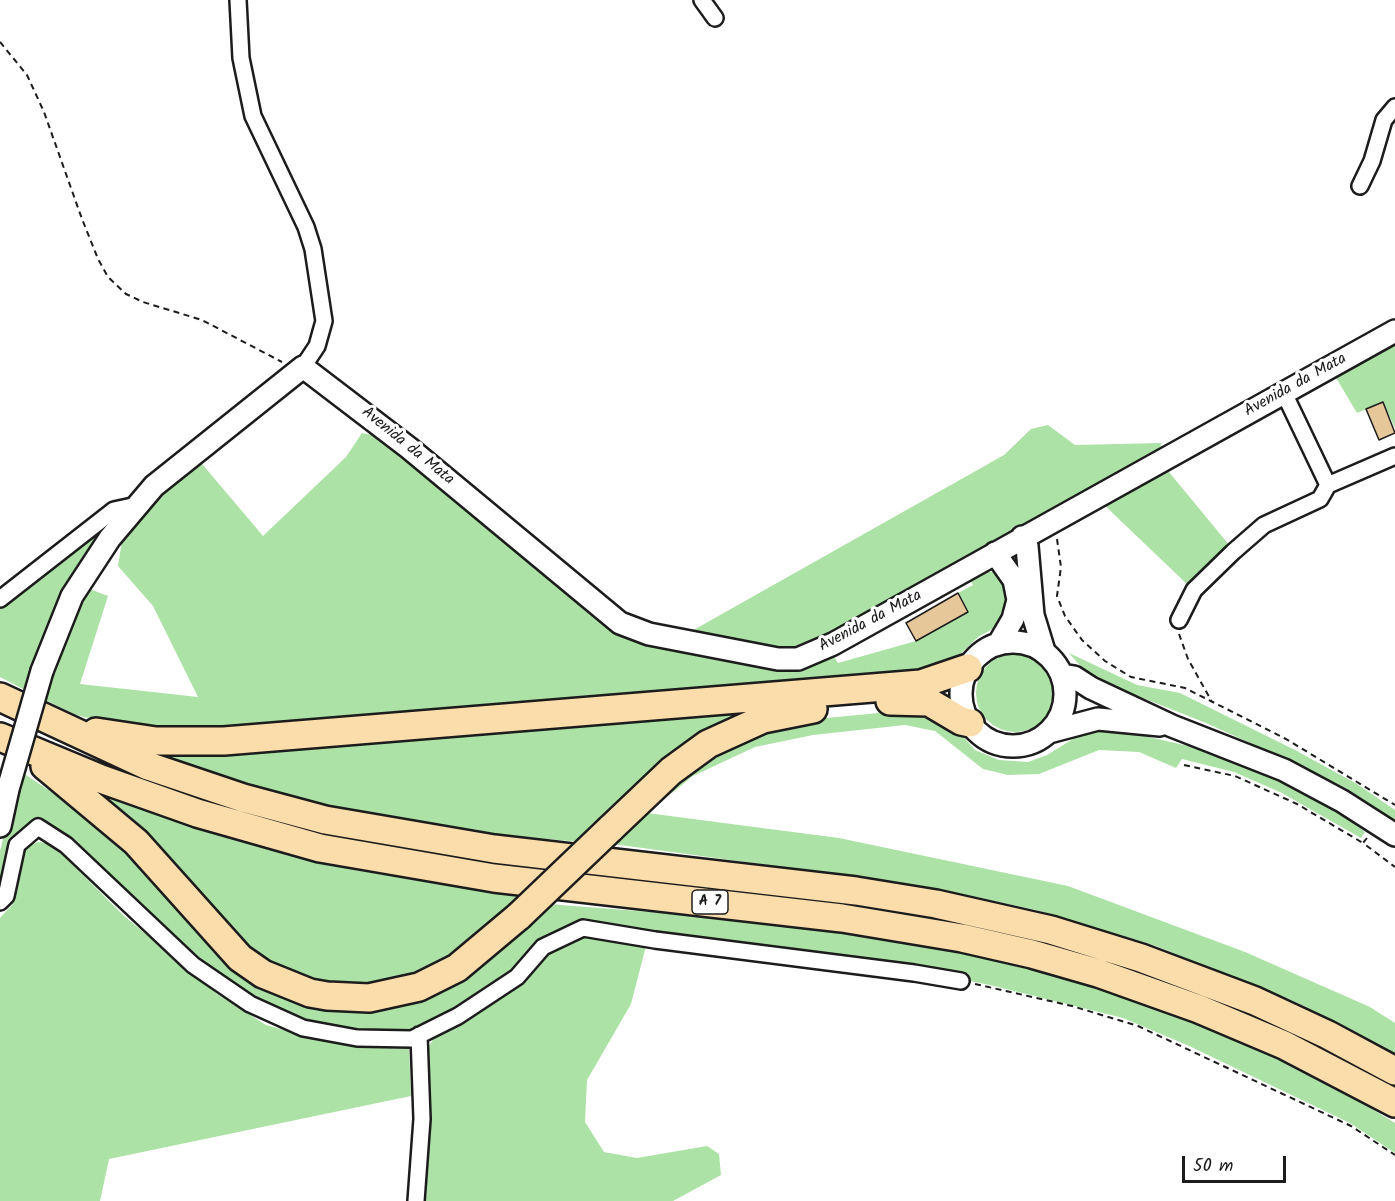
<!DOCTYPE html>
<html>
<head>
<meta charset="utf-8">
<style>
	body { margin:0 }
	#map { position:relative; width:1395px; height:1201px; overflow:hidden; background:#fff; font-family:Kalam,sans-serif }
	canvas { display:block }
	.scale { position:absolute; left:1182px; top:1156px; width:104px; height:27px; box-sizing:border-box; border:3px solid #1c1c1c; border-top:0; padding-left:8px; font-size:18px; line-height:21px; white-space:nowrap; color:#1c1c1c; -webkit-text-stroke:4px #fff; paint-order:stroke }
</style>
</head>
<body>
<div id="map">
<canvas width="1395" height="1201"></canvas>
<div class="scale">50 m</div>
</div>
<script>
const g = document.querySelector('canvas').getContext('2d');
g.lineJoin = 'round';
function fillPath(path, color) { g.fillStyle = color; g.fill(path, 'evenodd'); }
const poly = rows => new Path2D(rows.map(r => 'M' + r).join(''));
function trace(path, color, width, dash) { g.strokeStyle = color; g.lineWidth = width; g.lineCap = dash ? 'butt' : 'round'; g.setLineDash(dash || []); g.stroke(path); }
function label(font, color, halo, rows, align = 'center') {
  g.font = font + ' Kalam,sans-serif'; g.lineWidth = 6; g.setLineDash([]); g.textBaseline = 'middle'; g.strokeStyle = halo; g.fillStyle = color; for (const [text, x, y, turn = 0] of rows) {
    g.save(); g.translate(x, y); g.rotate((+turn || 0) * Math.PI / 180); g.textAlign = isNaN(turn) ? turn : align; if (halo) g.strokeText(text, 0, 0); g.fillText(text, 0, 0); g.restore();
  }
}
const green = poly([
	[1395,336,1395,428,1383,402,1357,413,1332,371],
	[1048,425,1075,445,1161,443,1160,454,799,651,775,652,690,632,1004,455,1031,429],
	[362,433,380,437,647,641,832,653,838,663,916,641,968,612,958,593,973,585,967,575,997,571,1014,592,1005,622,978,637,957,657,940,667,916,674,223,732,121,726,76,715,41,698,71,614,87,588,108,596,80,684,198,697,153,606,118,566,122,541,163,488,197,458,263,536,346,457],
	[1164,466,1230,546,1189,586,1101,502],
	[107,522,110,525,56,607,25,690,0,677,0,607],
	[1069,653,1137,685,1180,693,1295,750,1357,784,1395,810,1395,820,1344,787,1279,756,1206,723,1090,677],
	'976 693a39 39 0 1 1 78 0a39 39 0 1 1-78 0Z',
	[729,707,764,713,583,842,507,836,398,820,285,795,136,747],
	[911,710,953,725,975,750,999,760,1028,762,1047,755,1086,731,1109,728,1197,748,1242,763,1293,787,1344,816,1365,832,1361,838,1282,793,1234,772,1182,759,1176,768,1139,752,1099,750,1039,774,1008,775,983,769,935,731,905,725,813,735,755,747,693,776,647,813,839,838,1068,886,1245,952,1370,1007,1395,1023,1395,1055,1295,1002,1156,946,1036,910,929,887,613,844,688,773,719,751,760,732,805,720],
	[20,771,99,824,132,855,196,931,229,963,366,1011,400,1007,426,998,548,904,689,915,851,933,977,956,1081,983,1181,1018,1265,1053,1345,1093,1395,1123,1395,1153,1350,1123,1187,1045,1123,1018,990,985,899,967,578,926,560,930,545,940,512,974,427,1027,395,1033,352,1032,304,1023,252,1001,195,961,60,832,41,822,27,826,13,842,4,889,0,875,0,851],
	[75,782,122,802,225,837,354,870,524,898,476,948,411,984,329,992,255,962],
	[38,842,52,844,123,915,217,994,266,1025,331,1043,409,1047,411,1096,109,1159,100,1201,0,1201,0,918,12,905,18,868,25,848],
	[582,935,646,946,631,1004,587,1080,585,1122,604,1152,637,1158,707,1146,719,1154,721,1175,673,1201,426,1201,429,1122,427,1049,436,1035,522,983,547,954]
]);
const building = poly([
	[1383,402,1395,433,1379,440,1366,409,1383,402],
	[958,593,968,612,916,641,906,623,958,593]
]);
const path = poly([
	[0,42,27,75,44,112,82,219,98,259,108,277,126,294,143,302,202,320,282,362],
	[1057,539,1061,567,1057,596,1065,616,1082,640,1105,661,1131,677,1185,688,1286,739,1395,805],
	[1179,634,1188,659,1212,702],
	[1184,765,1235,776,1297,804,1363,843],
	[1367,838,1363,843,1395,867],
	[975,984,1072,1006,1138,1026,1351,1126,1395,1155]
]);
const street = poly([
	[238,0,241,58,253,116,306,227,313,249,324,321,317,346,303,367],
	[702,0,715,18],
	[1360,186,1372,161,1384,120,1395,107],
	[1284,393,1328,485],
	[1328,485,1395,456],
	[0,599,114,510,137,505],
	[1179,620,1194,590,1233,552,1264,525,1320,499,1328,485],
	[0,902,6,896,17,845,38,827,66,845,193,965,250,1004,303,1028,357,1038,412,1039,458,1016,517,977,543,947,583,928,655,940,914,973,961,981],
	[416,1201,422,1119,419,1035]
]);
const secondary = poly([
	[1022,537,1027,546,1033,615,1044,651],
	[995,553,1014,580,1018,600,1013,619,999,643],
	'961 694a52 52 0 1 1 104 0a52 52 0 1 1-104 0Z',
	[42,671,72,596,110,538,154,486,303,367,409,448,620,623,649,634,778,659,798,659,833,644,1395,331],
	[1062,675,1074,677,1091,688,1172,726,1284,770,1342,801,1395,835],
	[1049,732,1098,719,1160,725],
	[0,826,8,789]
]);
const highway = poly([
	[0,697,148,766,243,798,325,820,494,849,856,891,936,904,1051,930,1141,958,1255,1001,1328,1035,1395,1071],
	[890,701,929,702,961,721,970,723],
	[96,732,156,741,224,741,921,684,968,668],
	[0,737,101,779,197,813,320,848,494,878,842,918,962,938,1032,954,1098,973,1199,1009,1284,1045,1395,1103],
	[45,766,136,842,240,958,263,974,310,993,327,996,369,998,419,987,457,968,519,916],
	[610,829,671,771,708,744,763,719,813,709]
]);
const secondaryBridge = poly([
	[8,789,42,671]
]);
const highwayBridge = poly([
	[519,916,610,829]
]);
const shields = [
	[710,902,36]
];
const shieldNames = [
	["A 7",710,902]
];
const streetNames = [
	["Avenida da Mata",1296,386,-29],
	["Avenida da Mata",407,447,39],
	["Avenida da Mata",871,622,-28]
];
fillPath(green, '#ace2a5');
fillPath(building, '#e6c799');
trace(building, '#1c1c1c', 1.5);
trace(street, '#1c1c1c', 20);
trace(secondary, '#1c1c1c', 26);
trace(highway, '#1c1c1c', 32);
trace(path, '#1c1c1c', 2, [6, 4.5]);
trace(street, '#fff', 15);
trace(secondary, '#fff', 21);
trace(highway, '#fbddab', 27);
trace(secondaryBridge, '#1c1c1c', 26, []);
trace(highwayBridge, '#1c1c1c', 32, []);
trace(secondaryBridge, '#fff', 21);
trace(highwayBridge, '#fbddab', 27);
for (const [x, y, w] of shields) { const box = new Path2D(); box.roundRect(x - w / 2, y - 12, w, 24, 4.5); g.fillStyle = '#fff'; g.fill(box); trace(box, '#1c1c1c', 1.5); }
label('bold 15px', '#1c1c1c', null, shieldNames);
label('16px', '#1c1c1c', '#fff', streetNames);
</script>
</body>
</html>
